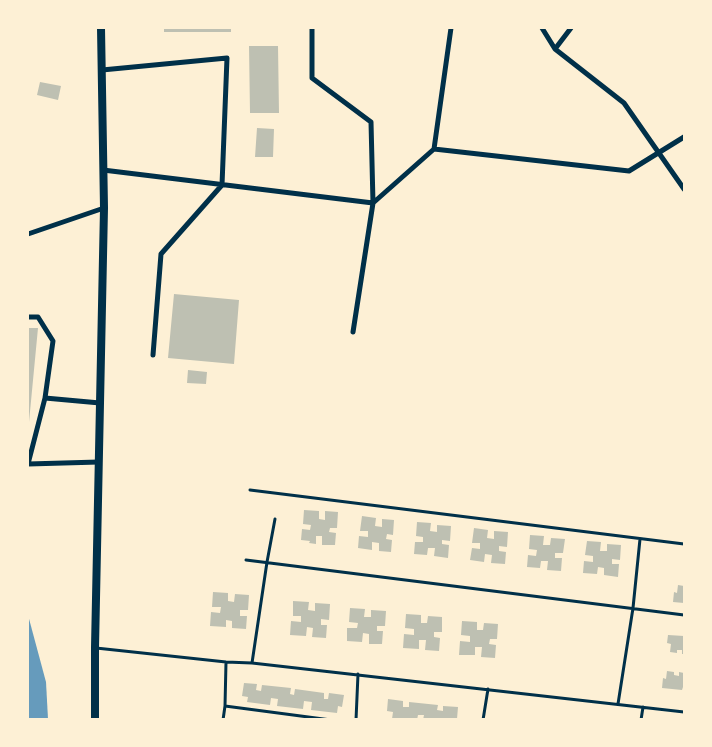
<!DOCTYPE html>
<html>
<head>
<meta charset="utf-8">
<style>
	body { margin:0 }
	#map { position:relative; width:712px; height:747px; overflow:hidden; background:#fdf0d5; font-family:Overpass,sans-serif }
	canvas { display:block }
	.frame { position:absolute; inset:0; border:29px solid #fdf0d5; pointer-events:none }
</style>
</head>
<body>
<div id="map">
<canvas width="712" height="747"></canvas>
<div class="frame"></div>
</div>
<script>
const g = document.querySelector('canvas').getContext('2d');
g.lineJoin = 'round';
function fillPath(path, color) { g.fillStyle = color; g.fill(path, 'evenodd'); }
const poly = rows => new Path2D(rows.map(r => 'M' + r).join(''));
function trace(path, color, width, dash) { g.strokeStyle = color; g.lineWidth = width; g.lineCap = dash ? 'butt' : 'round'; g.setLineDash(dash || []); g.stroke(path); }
const water = poly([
	[28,615,46,682,48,719,28,719]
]);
const building = poly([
	[164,28,231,28,231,32,164,32],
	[249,46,278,46,279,113,250,113],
	[40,82,61,86,58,100,37,95],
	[257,128,274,129,273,157,255,157],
	[174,294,239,300,234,364,168,358],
	[28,328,38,328,29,422,28,422],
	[188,370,207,372,206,384,187,383],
	[304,510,319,511,319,519,325,520,325,511,338,512,337,528,330,528,329,532,336,533,335,545,322,545,322,536,316,536,316,544,309,543,310,541,301,540,302,529,310,530,311,525,303,524],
	[362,516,376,518,375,526,382,527,382,519,394,520,393,535,387,534,386,539,392,540,391,552,379,551,379,543,372,542,372,550,358,548,359,536,368,537,368,531,360,531],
	[417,522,431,523,430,531,437,532,437,525,451,526,450,541,442,540,442,544,449,545,448,558,434,556,435,548,428,548,427,555,414,554,415,542,423,542,423,537,416,536],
	[474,528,488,530,487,538,494,539,494,531,508,532,507,547,499,546,499,551,506,552,505,564,491,563,492,555,485,554,484,562,470,560,472,548,480,549,480,543,472,543],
	[530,535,544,536,543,545,550,545,551,538,565,539,563,553,555,553,555,558,562,558,561,571,547,570,548,561,541,561,540,568,527,567,528,555,536,556,537,550,529,549],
	[587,541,601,542,600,551,607,551,607,544,621,545,620,560,612,559,612,564,619,564,618,577,604,575,604,568,598,567,597,574,583,573,584,561,593,562,593,556,585,555],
	[678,585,684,586,684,603,673,602,674,592,677,593],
	[213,592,228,593,228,601,234,602,235,594,249,595,248,610,240,610,240,616,247,616,246,629,232,628,232,621,226,620,226,627,210,626,211,612,220,613,221,607,212,607],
	[293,601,309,602,308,610,315,611,315,603,330,604,329,620,321,619,321,625,327,625,326,638,312,637,313,628,307,627,306,636,290,635,291,621,301,622,301,616,293,616],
	[350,608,365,609,364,617,371,617,371,610,386,611,385,626,377,626,377,631,383,631,382,644,369,644,369,634,363,633,362,642,347,641,347,628,357,628,358,623,349,622],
	[406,614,421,615,421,623,427,623,428,616,442,617,442,632,434,632,434,637,440,638,439,651,425,650,426,640,419,640,419,649,403,648,404,634,414,635,414,629,405,628],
	[462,621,477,622,477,630,483,630,484,623,498,624,497,639,490,639,489,644,496,645,495,658,481,657,482,647,475,647,475,655,459,655,460,641,470,642,470,636,461,635],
	[668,635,684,636,684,654,682,654,682,650,677,650,677,653,670,652,671,644,667,643],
	[667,671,674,672,674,675,679,676,679,672,684,673,684,687,683,687,682,690,662,688,663,678,666,679],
	[244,683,257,684,256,690,261,691,262,685,291,688,290,694,294,695,295,689,324,693,324,699,328,699,329,693,344,695,342,707,338,706,337,713,311,710,312,702,304,701,303,709,277,706,278,699,271,698,270,705,247,702,248,697,242,696],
	[388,699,403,701,403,707,409,707,409,702,438,705,437,710,443,711,443,706,458,707,457,719,423,720,424,715,418,715,417,720,392,719,393,712,387,711]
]);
const service = poly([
	[250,490,684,544],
	[246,560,684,615],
	[96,648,226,662,252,663,684,712],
	[252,663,267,562,275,519],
	[618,704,633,608,640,539],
	[225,706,331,720],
	[223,720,225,706,226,662],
	[356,720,358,674],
	[483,720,488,689],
	[641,720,643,707]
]);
const minor = poly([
	[542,28,555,49,624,103,684,189],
	[555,49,571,28],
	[102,70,227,58,222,185,161,254,153,355],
	[434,149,451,28],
	[103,170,373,203,371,122,312,78,312,28],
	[28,234,104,208],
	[28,317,38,317,53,341,45,398,28,464],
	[353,332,373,203,434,149,629,171,684,137],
	[45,398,100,403],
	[28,464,99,462]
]);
const tertiary = poly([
	[95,720,95,647,104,208,101,28]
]);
fillPath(water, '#669bbc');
fillPath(building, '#bec0b2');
trace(service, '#003049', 3);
trace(minor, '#003049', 5);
trace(tertiary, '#003049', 8);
</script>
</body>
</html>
